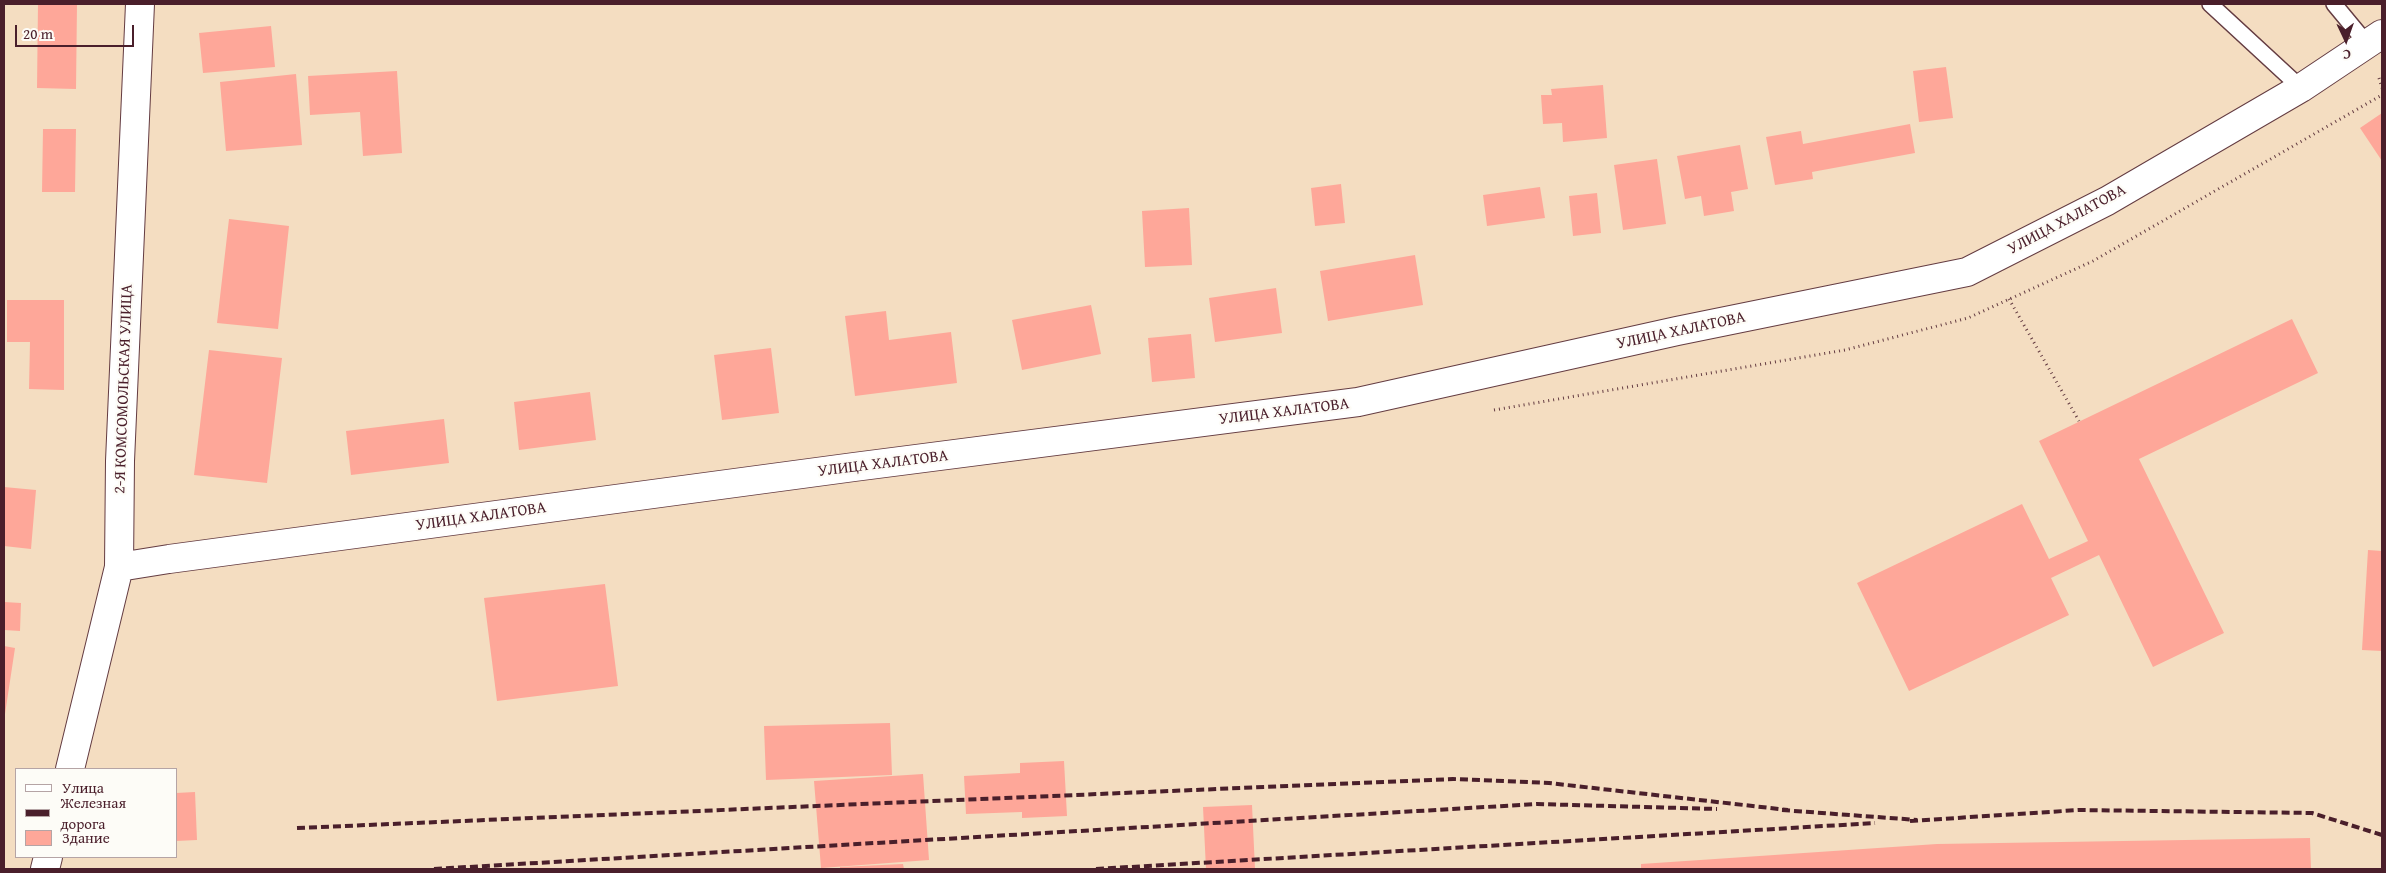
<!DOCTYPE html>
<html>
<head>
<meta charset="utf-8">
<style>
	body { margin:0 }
	#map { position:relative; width:2386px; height:873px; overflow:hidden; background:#f4ddc1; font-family:"Gentium Book Plus",serif }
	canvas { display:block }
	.frame { position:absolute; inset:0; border:5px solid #4a1f2b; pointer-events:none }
	.legend { position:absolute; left:15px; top:768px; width:162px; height:90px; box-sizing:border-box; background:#fdfcf7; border:1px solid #b5a4a5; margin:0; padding:6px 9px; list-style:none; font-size:15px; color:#4a1f2b }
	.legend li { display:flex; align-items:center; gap:10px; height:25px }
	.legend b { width:25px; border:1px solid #b5a4a5 }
	.north { position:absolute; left:2321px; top:15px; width:50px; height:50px; -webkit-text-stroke:4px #fdfcf7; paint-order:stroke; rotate:177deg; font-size:14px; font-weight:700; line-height:20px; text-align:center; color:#4a1f2b }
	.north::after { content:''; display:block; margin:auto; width:18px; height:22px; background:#4a1f2b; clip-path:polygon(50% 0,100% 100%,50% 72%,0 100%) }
	.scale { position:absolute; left:15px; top:25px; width:119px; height:22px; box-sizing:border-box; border:2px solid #4a1f2b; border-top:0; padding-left:6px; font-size:15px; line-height:18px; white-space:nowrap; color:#4a1f2b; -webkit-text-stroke:4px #fdfcf7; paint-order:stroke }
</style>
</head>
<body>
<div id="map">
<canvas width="2386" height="873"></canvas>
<div class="frame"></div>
<ul class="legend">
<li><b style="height:6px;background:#fff"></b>Улица</li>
<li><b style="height:6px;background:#4a1f2b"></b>Железная дорога</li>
<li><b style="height:14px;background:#fea799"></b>Здание</li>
</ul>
<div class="north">С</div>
<div class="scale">20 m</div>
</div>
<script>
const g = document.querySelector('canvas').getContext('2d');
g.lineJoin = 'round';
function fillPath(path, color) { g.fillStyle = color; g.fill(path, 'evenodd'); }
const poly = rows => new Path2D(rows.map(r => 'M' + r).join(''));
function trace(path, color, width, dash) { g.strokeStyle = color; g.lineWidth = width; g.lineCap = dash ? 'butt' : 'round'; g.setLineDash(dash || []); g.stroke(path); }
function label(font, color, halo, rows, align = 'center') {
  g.font = font + ' "Gentium Book Plus",serif'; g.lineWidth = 4.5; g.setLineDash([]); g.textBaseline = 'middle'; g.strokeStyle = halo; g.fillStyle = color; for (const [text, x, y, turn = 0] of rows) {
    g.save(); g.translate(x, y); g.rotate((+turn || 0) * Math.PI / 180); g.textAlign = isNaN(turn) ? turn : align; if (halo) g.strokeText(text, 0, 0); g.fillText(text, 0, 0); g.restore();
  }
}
const building = poly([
	[38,4,77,4,76,89,37,88],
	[271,26,275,67,203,73,199,33],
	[1946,67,1953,118,1919,122,1913,71],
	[397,71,402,153,363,156,360,112,310,115,308,76],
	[296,74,302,145,226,151,220,82],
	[1603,85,1607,138,1563,142,1562,123,1543,124,1541,95,1552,95,1551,89],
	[2382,113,2382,161,2360,128],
	[1910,124,1915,153,1812,172,1813,179,1775,185,1766,137,1801,131,1803,144],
	[43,129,76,129,75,192,42,192],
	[1740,145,1748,189,1731,192,1734,211,1704,216,1701,196,1685,199,1677,156],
	[1657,159,1666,224,1623,230,1614,165],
	[1341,184,1345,223,1315,226,1311,188],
	[1540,187,1545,218,1487,226,1483,195],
	[1597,193,1601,233,1573,236,1569,196],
	[1189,208,1192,265,1145,267,1142,211],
	[229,219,289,226,278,329,217,323],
	[1415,255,1423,305,1328,321,1320,271],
	[1276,288,1282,333,1215,342,1209,298],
	[7,300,64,300,64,390,29,389,30,342,7,342],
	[1091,305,1101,354,1022,370,1012,320],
	[886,311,889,340,951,332,957,383,855,396,845,316],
	[2292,319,2318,373,2139,459,2224,633,2153,667,2099,555,2051,578,2069,615,1909,691,1857,583,2022,504,2049,559,2088,541,2039,441],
	[1191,334,1195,378,1152,382,1148,338],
	[771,348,779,413,722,420,714,355],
	[209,350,282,358,267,483,194,475],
	[590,392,596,440,519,450,514,402],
	[444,419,449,463,351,475,346,431],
	[4,487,36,490,31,549,4,546],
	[2368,550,2382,551,2382,651,2362,650],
	[605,584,618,686,497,701,484,598],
	[4,602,21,603,20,631,4,630],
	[4,646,15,648,5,714,4,714],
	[890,723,892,775,766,780,764,726],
	[1064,761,1067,816,1022,818,1022,812,966,814,964,776,1020,773,1020,763],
	[923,774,929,860,821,868,814,781],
	[195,792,197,840,176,841,176,793],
	[1252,805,1255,869,1206,869,1203,807],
	[2310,838,2311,869,1641,869,1641,864,1937,844],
	[903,864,904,869,840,869,840,867]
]);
const path = poly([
	[2379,78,2382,88],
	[2009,299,2079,421],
	[1494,410,1845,350,1968,318,2093,261,2382,95]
]);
const service = poly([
	[2210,4,2301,88],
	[2334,4,2368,45]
]);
const minor = poly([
	[119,567,169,559,854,467,1358,402,1677,331,1967,272,2107,201,2301,88,2382,34],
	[70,769,119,567,120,461,140,4],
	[45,869,48,857]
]);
const rail = poly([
	[1782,810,1917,820],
	[1910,821,2079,810,2312,813,2382,835],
	[297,828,1453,779,1549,783,1788,810],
	[434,869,1537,804,1717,809],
	[1096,869,1875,823]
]);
const streetNames = [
	["УЛИЦА ХАЛАТОВА",2067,220,-28],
	["УЛИЦА ХАЛАТОВА",1681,331,-12],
	["2-Я КОМСОМОЛЬСКАЯ УЛИЦА",124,389,-88],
	["УЛИЦА ХАЛАТОВА",1284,412,-7],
	["УЛИЦА ХАЛАТОВА",883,464,-7],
	["УЛИЦА ХАЛАТОВА",481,517,-8]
];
fillPath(building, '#fea799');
trace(service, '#643c42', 18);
trace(minor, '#643c42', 30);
trace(path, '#643c42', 3, [1, 4]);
trace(service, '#fff', 15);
trace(minor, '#fff', 28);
trace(rail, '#4a1f2b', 4, [8, 4]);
label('16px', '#4a1f2b', '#fdfcf7', streetNames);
</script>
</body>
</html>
